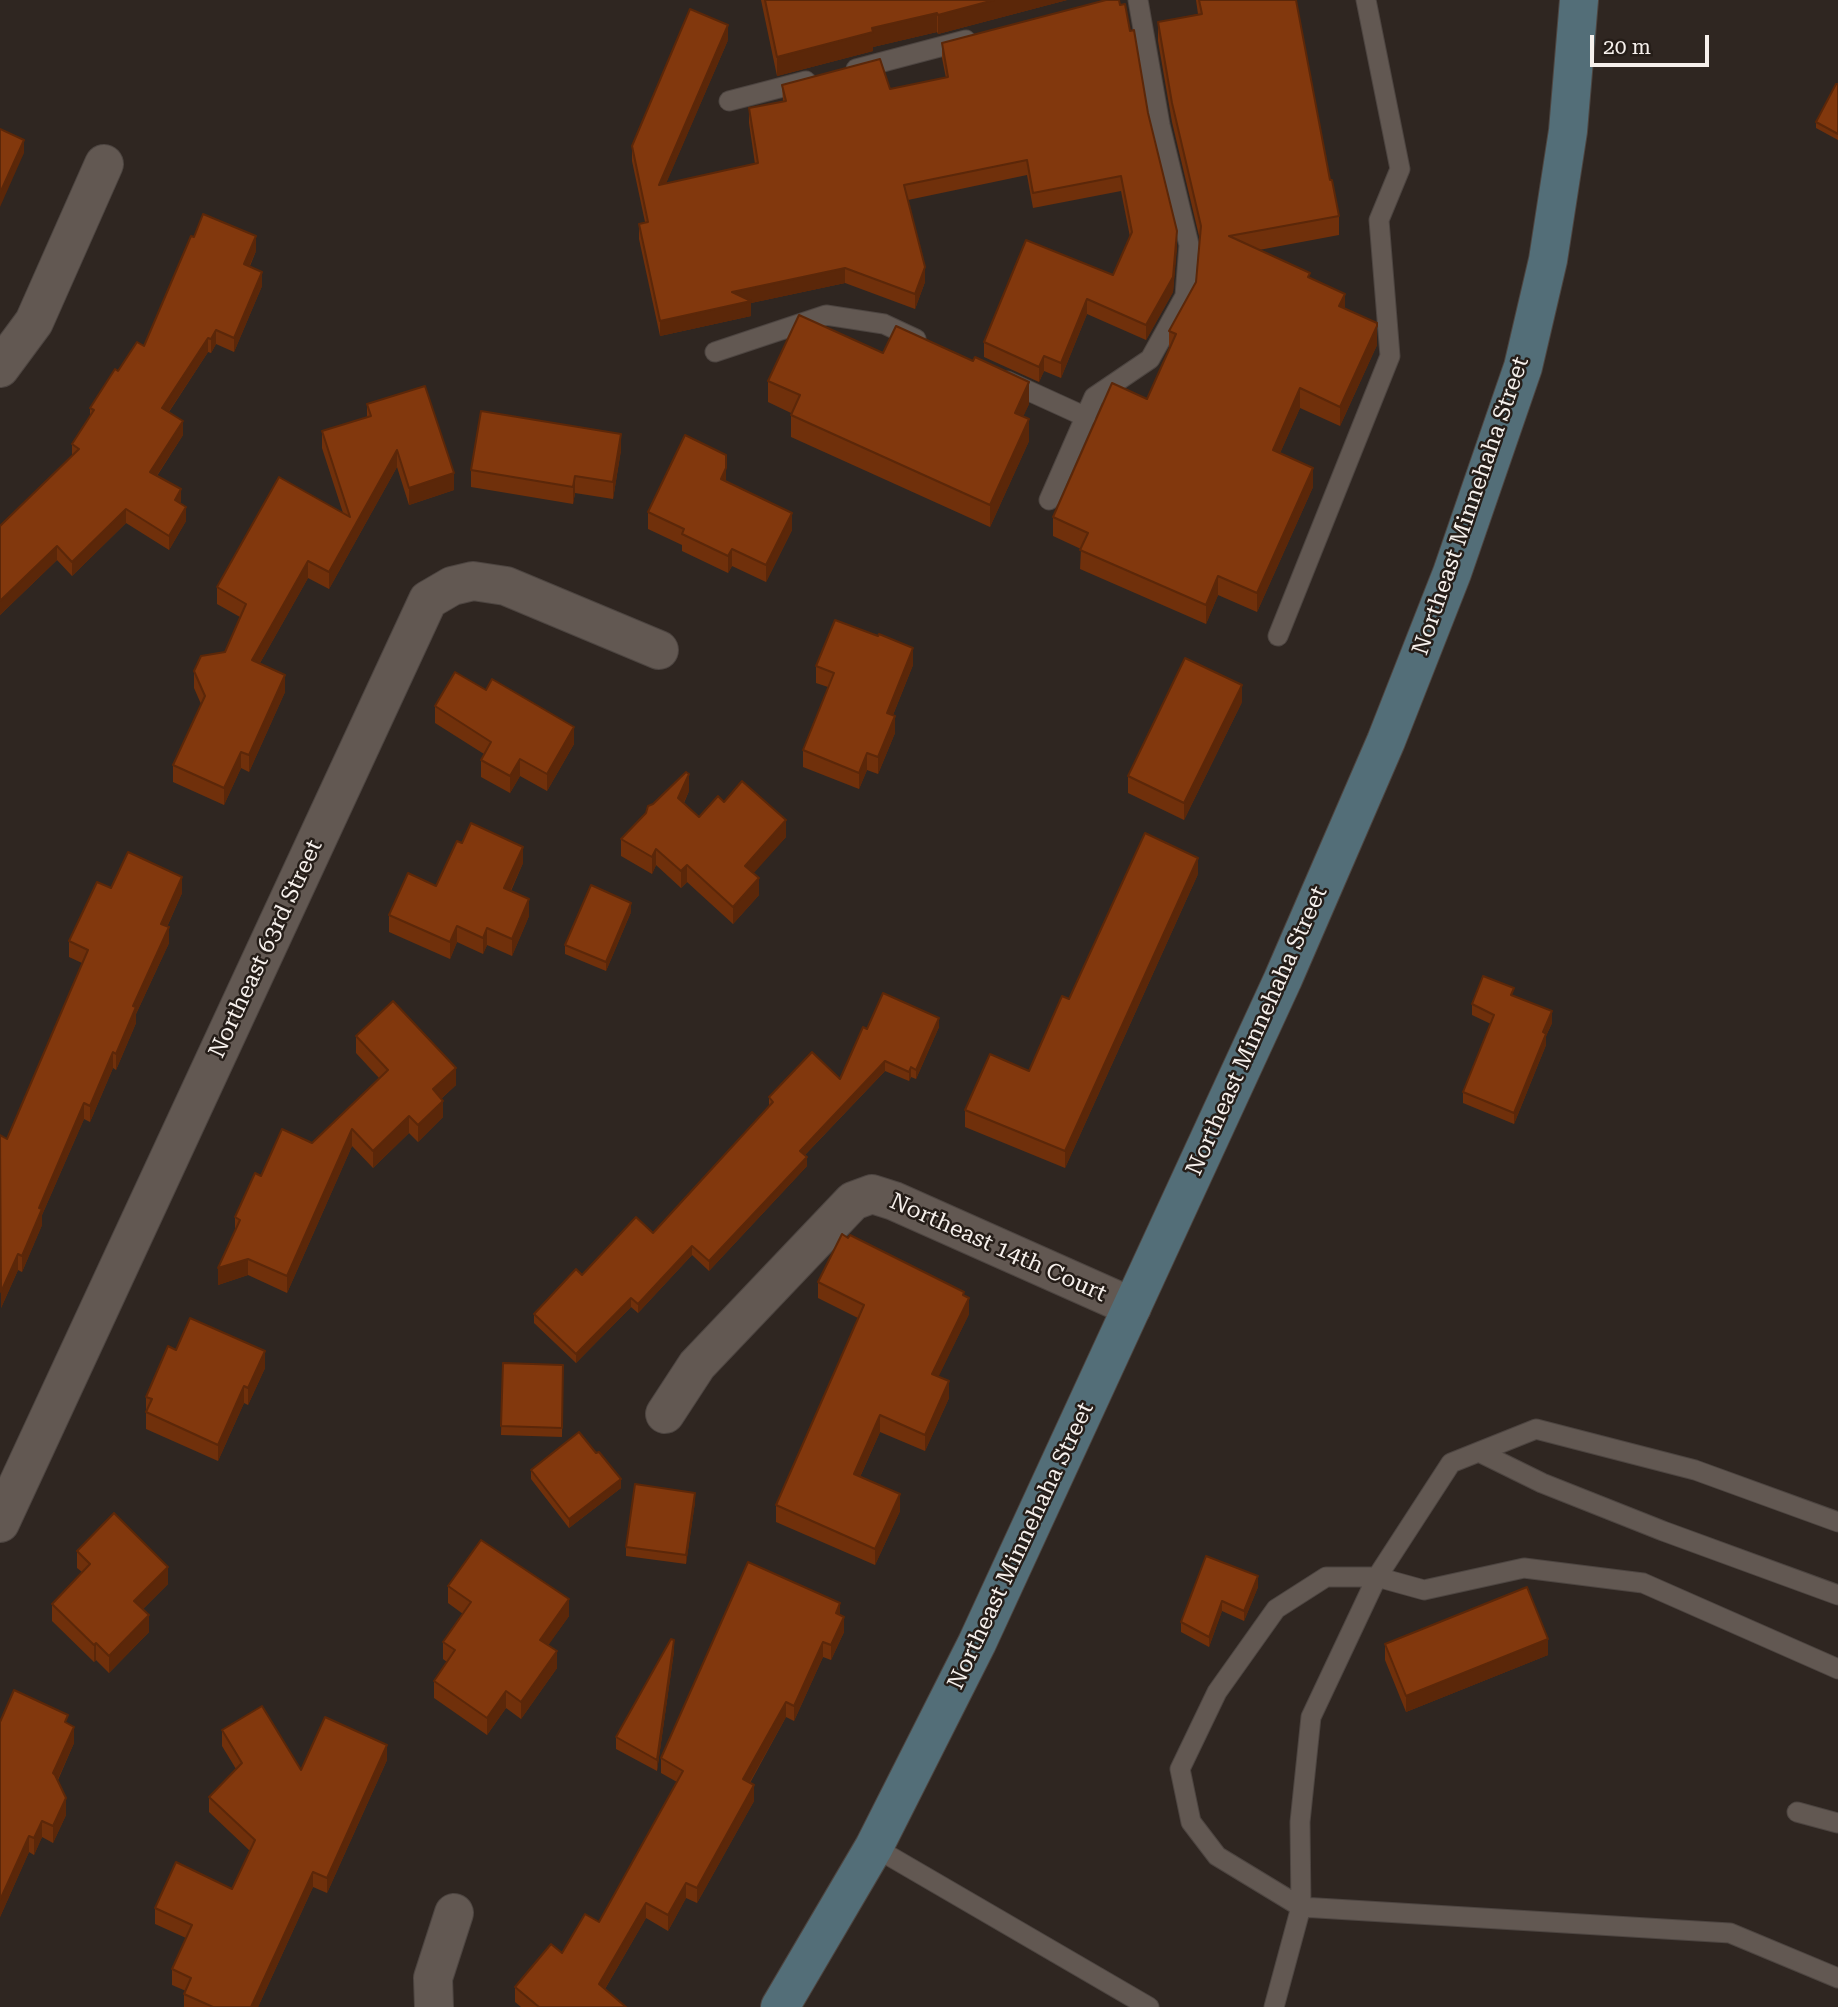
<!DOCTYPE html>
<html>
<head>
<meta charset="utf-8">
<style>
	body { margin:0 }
	#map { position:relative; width:1838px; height:2007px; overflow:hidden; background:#2f2621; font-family:"Roboto Serif",serif }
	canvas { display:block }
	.scale { position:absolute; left:1590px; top:35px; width:119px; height:32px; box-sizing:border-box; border:4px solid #f6f0ec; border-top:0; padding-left:9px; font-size:21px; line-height:24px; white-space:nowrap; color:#f6f0ec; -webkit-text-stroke:5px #251d18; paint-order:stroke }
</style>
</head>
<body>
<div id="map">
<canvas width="1838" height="2007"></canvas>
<div class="scale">20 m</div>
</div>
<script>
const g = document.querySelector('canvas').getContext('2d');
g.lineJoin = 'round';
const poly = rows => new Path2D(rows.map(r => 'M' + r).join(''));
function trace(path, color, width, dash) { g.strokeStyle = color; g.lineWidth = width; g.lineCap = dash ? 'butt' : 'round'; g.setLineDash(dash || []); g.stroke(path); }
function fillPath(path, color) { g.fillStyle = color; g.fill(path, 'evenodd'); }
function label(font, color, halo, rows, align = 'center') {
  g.font = font + ' "Roboto Serif",serif'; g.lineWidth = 5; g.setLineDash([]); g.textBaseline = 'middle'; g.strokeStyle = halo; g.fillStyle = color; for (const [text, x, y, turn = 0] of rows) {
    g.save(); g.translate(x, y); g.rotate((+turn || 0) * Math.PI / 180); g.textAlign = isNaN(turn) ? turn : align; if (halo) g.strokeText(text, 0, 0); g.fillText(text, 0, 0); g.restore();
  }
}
const lane = poly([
	[856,69,966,40],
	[729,101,806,81],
	[715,352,826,315,884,324,916,339],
	[1007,381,1086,417],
	[1049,500,1094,397,1150,359,1185,296,1189,245,1160,125,1138,0],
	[1278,636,1390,356,1379,220,1400,169,1366,0],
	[1479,1452,1542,1483,1663,1531,1838,1595],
	[1797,1812,1838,1823],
	[874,1847,1149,2007],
	[1301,1907,1217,1856,1191,1822,1180,1769,1217,1692,1276,1609,1326,1577,1377,1577,1424,1590,1524,1568,1643,1583,1838,1669],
	[1301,1907,1300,1822,1311,1717,1377,1577,1451,1463,1536,1429,1695,1470,1838,1522],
	[1274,2007,1301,1907,1730,1933,1838,1978]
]);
const street = poly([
	[0,368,34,322,104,164],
	[665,1414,697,1365,853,1201,872,1194,894,1201,1132,1307],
	[0,1523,428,600,452,586,473,581,506,586,659,650],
	[434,2007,433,1978,454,1913]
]);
const secondary = poly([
	[780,2007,874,1847,977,1643,1283,979,1386,741,1452,573,1523,367,1548,260,1568,131,1579,0]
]);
const wall = poly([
	[761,0,1067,0,938,34,937,32,873,47,873,51,777,76],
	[1196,0,1296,0,1330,180,1339,216,1339,235,1259,250,1310,278,1345,308,1377,345,1340,426,1300,408,1280,453,1313,487,1257,612,1218,595,1206,624,1080,569,1081,549,1053,536,1053,517,1147,399,1169,350,1169,331,1196,282,1200,240,1172,122,1158,41,1158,22,1198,14],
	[1120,5,1130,31,1177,246,1173,292,1146,340,1087,314,1061,378,1044,371,1039,382,984,357,984,342,1113,275,1130,237,1121,191,1033,208,1027,175,908,200,925,282,915,309,845,283,751,303,751,316,660,336,639,239,639,224,645,222,632,161,632,146,728,40,666,183,755,164,749,123,749,108,783,102,782,85,890,89,946,78,942,58,942,43],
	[1838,84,1838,140,1816,128,1816,122],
	[256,251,250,266,262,286,234,352,216,344,211,353,208,352,169,412,183,435,157,476,181,504,186,521,169,550,126,523,72,576,57,560,0,615,0,526,72,456,72,444,90,416,90,408,118,371,144,346],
	[883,353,1029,404,1023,416,1029,441,990,527,791,437,791,413,768,402,768,381],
	[367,404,454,490,409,505,397,467,329,589,308,578,260,663,285,692,249,772,241,768,224,805,173,782,173,765,201,704,194,688,194,671,225,652,240,617,217,604,217,587,343,513,322,448,322,431,367,417],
	[621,450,613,499,575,493,573,504,471,487,471,470],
	[726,481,792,530,766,582,732,566,728,573,682,551,682,545,648,529,648,512],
	[913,665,893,715,895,733,878,774,867,770,859,789,803,767,803,750,828,687,816,683,816,666],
	[1242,702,1184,820,1128,793,1128,776],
	[435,706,574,744,547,791,520,776,510,793,481,777,481,760,484,754,435,723],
	[689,791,684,803,699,817,724,802,786,837,753,873,759,895,733,924,687,882,681,888,656,865,652,874,621,856,621,839],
	[523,863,511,891,529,916,512,956,487,945,483,954,457,942,450,959,389,932,389,915,436,886],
	[1198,874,1065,1168,965,1127,965,1110,1029,1071,1069,999],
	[111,888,182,893,167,927,169,943,136,1014,136,1023,116,1070,113,1068,90,1122,84,1119,42,1215,42,1225,22,1272,18,1270,1,1308,0,1135,7,1139,82,963,69,957,69,941],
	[631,912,606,971,565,954,565,945],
	[1514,996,1552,1023,1546,1036,1546,1045,1514,1124,1463,1103,1463,1092,1491,1024,1472,1015,1472,1004],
	[939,1027,916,1079,911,1077,909,1081,885,1071,805,1155,807,1166,709,1271,692,1255,638,1313,631,1307,576,1363,534,1323,534,1314,582,1275,653,1233,769,1107,769,1097,840,1079,867,1029],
	[356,1036,456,1085,441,1099,443,1117,418,1142,409,1133,373,1168,352,1146,287,1293,248,1275,218,1285,235,1230,235,1217,261,1176,312,1143,379,1078,356,1053],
	[818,1282,964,1295,969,1314,938,1377,949,1398,925,1451,880,1432,860,1477,900,1511,875,1565,776,1522,776,1505,858,1318,818,1298],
	[176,1350,265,1368,248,1405,244,1403,218,1461,146,1429,146,1397],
	[503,1363,563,1365,562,1437,501,1435],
	[531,1470,621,1488,569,1528,531,1479],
	[695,1502,686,1564,626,1556,626,1547],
	[77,1551,168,1584,143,1609,149,1632,109,1673,96,1660,94,1662,52,1621,52,1604,82,1572,77,1568],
	[1206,1556,1258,1587,1244,1621,1222,1611,1209,1647,1181,1632,1181,1622],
	[448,1586,569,1616,548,1645,557,1668,521,1719,506,1708,487,1735,434,1698,434,1681,447,1662,443,1659,443,1642,463,1614,448,1603],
	[840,1615,844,1632,831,1660,823,1657,794,1721,786,1717,750,1783,754,1801,697,1903,686,1898,668,1931,646,1918,605,1989,626,2007,521,2007,515,2002,515,1987,562,1953,599,1922,677,1782,661,1773,661,1758],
	[1385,1644,1548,1655,1406,1712,1385,1660],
	[674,1651,657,1771,616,1749,616,1737],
	[0,1722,68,1724,74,1743,58,1780,66,1815,53,1843,42,1837,34,1855,29,1852,0,1917],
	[222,1730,301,1770,387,1760,327,1893,313,1887,258,2007,184,2007,184,1994,186,1991,172,1985,172,1969,186,1938,155,1924,155,1908,232,1889,250,1851,209,1812,209,1797,236,1769,222,1746]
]);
const shadedWall = poly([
	[994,0,1067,0,938,34,938,15],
	[937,13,937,32,873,47,873,51,777,76,777,57,872,28],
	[728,25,728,40,659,200,659,185],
	[24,140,24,153,0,207,0,193],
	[1177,231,1177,246,1173,292,1146,340,1146,325],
	[256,236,256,251,244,278,244,264],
	[925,267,925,282,915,309,915,294],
	[845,268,845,283,751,303,751,316,660,336,660,321,732,292],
	[262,272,262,286,234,352,234,338],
	[1345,294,1345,313,1339,306],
	[1087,299,1087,314,1061,378,1061,363],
	[1377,326,1377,345,1340,426,1340,407],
	[216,330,216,344,211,353,211,339],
	[208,338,208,352,162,422,162,408],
	[1044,356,1044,371,1039,382,1039,367],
	[1029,382,1029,404,1015,435,1015,413],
	[1300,388,1300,408,1273,469,1273,450],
	[1029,419,1029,441,990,527,990,505],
	[183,421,183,435,150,486,150,472],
	[621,434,621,450,613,499,613,482],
	[397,450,397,467,329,589,329,572],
	[726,468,726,485,721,479],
	[1313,468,1313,487,1257,612,1257,593],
	[454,473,454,490,409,505,409,488],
	[575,476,575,493,573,504,573,487],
	[181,489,181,503,175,500],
	[186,507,186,521,169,550,169,536],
	[126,509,126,523,72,576,72,562],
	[792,513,792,530,766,582,766,565],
	[57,546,57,560,0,615,0,601],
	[732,549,732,566,728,573,728,556],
	[308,561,308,578,252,677,252,660],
	[1218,576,1218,595,1206,624,1206,605],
	[913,648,913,665,887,730,887,713],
	[285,675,285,692,249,772,249,755],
	[1242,685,1242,702,1184,820,1184,803],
	[895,716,895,733,878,774,878,757],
	[574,727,574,744,547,791,547,774],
	[241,752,241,768,224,805,224,788],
	[867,753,867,770,859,789,859,773],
	[520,759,520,776,510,793,510,776],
	[689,774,689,791,678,815,678,798],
	[786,820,786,837,745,883,745,866],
	[523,847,523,863,504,905,504,888],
	[656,849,656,865,652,874,652,857],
	[1198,858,1198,874,1065,1168,1065,1151],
	[687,865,687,882,681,888,681,871],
	[182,877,182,893,161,940,161,924],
	[759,878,759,895,733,924,733,907],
	[529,899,529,916,512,956,512,939],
	[631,903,631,912,606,971,606,962],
	[457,926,457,942,450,959,450,942],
	[169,927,169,943,136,1014,136,1023,116,1070,116,1054,133,1006],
	[487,928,487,945,483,954,483,938],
	[1552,1011,1552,1023,1546,1036,1546,1045,1514,1124,1514,1113],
	[939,1018,939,1027,916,1079,916,1070],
	[113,1052,113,1068,90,1122,90,1106],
	[885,1061,885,1071,800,1160,800,1151],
	[911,1067,911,1077,909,1081,909,1072],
	[456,1068,456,1085,433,1106,433,1089],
	[443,1101,443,1117,418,1142,418,1125],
	[84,1103,84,1119,42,1215,42,1225,22,1272,22,1256,39,1208],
	[409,1116,409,1133,373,1168,373,1151],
	[352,1129,352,1146,287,1293,287,1276],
	[807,1157,807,1166,709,1271,709,1261],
	[692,1246,692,1255,638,1313,638,1304],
	[18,1254,18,1270,1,1308,1,1292],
	[248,1259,248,1275,218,1285,218,1268],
	[631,1298,631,1307,576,1363,576,1354],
	[969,1298,969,1314,932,1390,932,1374],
	[265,1351,265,1368,248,1405,248,1388],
	[949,1381,949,1398,925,1451,925,1435],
	[244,1386,244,1403,218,1461,218,1445],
	[880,1415,880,1432,854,1490,854,1474],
	[621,1479,621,1488,569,1528,569,1519],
	[695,1493,695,1502,686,1564,686,1555],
	[900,1494,900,1511,875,1565,875,1549],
	[168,1567,168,1584,134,1618,134,1601],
	[1258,1576,1258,1587,1244,1621,1244,1611],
	[569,1599,569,1616,540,1657,540,1640],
	[1222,1601,1222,1611,1209,1647,1209,1637],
	[840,1603,840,1618,836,1613],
	[149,1615,149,1632,109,1673,109,1656],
	[844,1617,844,1632,831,1660,831,1645],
	[1548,1639,1548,1655,1406,1712,1406,1696],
	[674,1640,674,1651,657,1771,657,1760],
	[823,1642,823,1657,794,1721,794,1706],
	[96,1643,96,1660,94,1662,94,1645],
	[557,1651,557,1668,521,1719,521,1702],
	[506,1691,506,1708,487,1735,487,1718],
	[786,1702,786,1717,743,1794,743,1779],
	[74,1727,74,1743,53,1790,53,1773],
	[387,1745,387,1760,327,1893,327,1878],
	[754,1785,754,1801,697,1903,697,1888],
	[66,1798,66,1815,53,1843,53,1826],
	[42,1821,42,1837,34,1855,34,1838],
	[29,1836,29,1852,0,1917,0,1900],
	[313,1872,313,1887,258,2007,251,2007],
	[686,1883,686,1898,668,1931,668,1915],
	[646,1903,646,1918,599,1999,599,1984]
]);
const building = poly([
	[765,0,994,0,938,15,937,13,872,28,873,32,777,57,765,0],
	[1106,0,1119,0,1120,5,1125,4,1130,31,1134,30,1148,113,1177,231,1173,277,1146,325,1087,299,1061,363,1044,356,1039,367,984,342,1026,240,1113,275,1132,232,1121,176,1033,193,1027,160,904,185,925,267,915,294,845,268,732,292,751,301,660,321,639,224,648,222,632,146,690,9,728,25,659,185,758,163,749,108,786,101,782,85,880,59,890,89,948,77,942,43,1106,0],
	[1199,0,1296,0,1330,180,1332,180,1339,216,1229,236,1310,273,1308,277,1345,294,1339,306,1377,323,1377,326,1340,407,1300,388,1273,450,1313,468,1257,593,1218,576,1206,605,1080,550,1088,533,1053,517,1112,383,1147,399,1176,334,1169,331,1196,282,1201,226,1172,103,1158,22,1202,14,1199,0],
	[1836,84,1838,84,1838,134,1816,122,1836,84],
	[0,129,24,140,0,193,0,129],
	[203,214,256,236,244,264,262,272,234,338,216,330,211,339,208,338,162,408,183,421,150,472,181,489,175,500,186,507,169,536,126,509,72,562,57,546,0,601,0,526,79,449,72,444,94,410,90,408,115,369,118,371,137,342,144,346,191,236,194,237,203,214],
	[799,315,883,353,896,326,973,361,975,357,1029,382,1015,413,1029,419,990,505,791,415,800,395,768,381,799,315],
	[425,386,454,473,409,488,397,450,329,572,308,561,252,660,285,675,249,755,241,752,224,788,173,765,205,696,194,671,201,656,225,652,246,604,217,587,279,477,350,517,322,431,371,416,367,404,425,386],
	[481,411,621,434,613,482,575,476,573,487,471,470,481,411],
	[685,435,726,455,726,468,721,479,792,513,766,565,732,549,728,556,682,534,684,529,648,512,685,435],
	[835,620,878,636,879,634,913,648,887,713,895,716,878,757,867,753,859,773,803,750,834,673,816,666,835,620],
	[1185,658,1242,685,1184,803,1128,776,1185,658],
	[455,672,486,690,492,679,574,727,547,774,520,759,510,776,481,760,491,742,435,706,455,672],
	[686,772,689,774,678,798,699,817,718,796,724,802,742,781,786,820,745,866,759,878,733,907,687,865,681,871,656,849,652,857,621,839,646,813,648,806,653,804,686,772],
	[471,823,523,847,504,888,529,899,512,939,487,928,483,938,457,926,450,942,389,915,408,873,436,886,457,841,462,843,471,823],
	[1145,833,1198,858,1065,1151,965,1110,990,1054,1029,1071,1062,996,1069,999,1145,833],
	[128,852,182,877,161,924,169,927,133,1006,136,1007,116,1054,113,1052,90,1106,84,1103,39,1208,42,1209,22,1256,18,1254,1,1292,0,1135,7,1139,88,950,69,941,97,882,111,888,128,852],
	[591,885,631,903,606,962,565,945,591,885],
	[1483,976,1514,988,1511,995,1552,1011,1543,1032,1546,1034,1514,1113,1463,1092,1494,1015,1472,1004,1483,976],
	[883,993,939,1018,916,1070,911,1067,909,1072,885,1061,800,1151,807,1157,709,1261,692,1246,638,1304,631,1298,576,1354,534,1314,576,1269,582,1275,636,1217,653,1233,773,1102,769,1097,812,1052,840,1079,863,1027,867,1029,883,993],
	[393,1001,456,1068,433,1089,443,1101,418,1125,409,1116,373,1151,352,1129,287,1276,248,1259,218,1268,240,1220,235,1217,255,1173,261,1176,282,1129,312,1143,388,1070,356,1036,393,1001],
	[842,1234,848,1238,850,1235,964,1292,963,1295,969,1298,932,1374,949,1381,925,1435,880,1415,854,1474,900,1494,875,1549,776,1505,864,1305,818,1282,842,1234],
	[190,1318,265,1351,248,1388,244,1386,218,1445,146,1412,152,1399,146,1397,168,1346,176,1350,190,1318],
	[503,1363,563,1365,562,1428,501,1426,503,1363],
	[579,1432,596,1453,599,1452,621,1479,569,1519,531,1470,579,1432],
	[635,1484,695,1493,686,1555,626,1547,635,1484],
	[114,1513,168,1567,134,1601,149,1615,109,1656,96,1643,94,1645,52,1604,90,1564,77,1551,114,1513],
	[481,1540,569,1599,540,1640,557,1651,521,1702,506,1691,487,1718,434,1681,455,1650,443,1642,471,1602,448,1586,481,1540],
	[1206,1556,1258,1576,1244,1611,1222,1601,1209,1637,1181,1622,1206,1556],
	[748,1562,840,1603,836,1613,844,1617,831,1645,823,1642,794,1706,786,1702,743,1779,754,1785,697,1888,686,1883,668,1915,646,1903,599,1984,626,2007,539,2007,515,1987,551,1944,562,1953,585,1914,599,1922,683,1771,661,1758,748,1562],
	[1527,1587,1548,1639,1406,1696,1385,1644,1527,1587],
	[671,1639,674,1640,657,1760,616,1737,671,1639],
	[14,1690,68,1715,65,1722,74,1727,53,1773,55,1775,66,1798,53,1826,42,1821,34,1838,29,1836,0,1900,0,1722,14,1690],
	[262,1706,301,1770,325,1717,387,1745,327,1878,313,1872,251,2007,213,2007,184,1994,191,1978,172,1969,192,1925,155,1908,176,1862,232,1889,255,1840,209,1797,242,1763,222,1730,262,1706]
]);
const streetNames = [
	["Northeast Minnehaha Street",1471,506,-71],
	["Northeast 63rd Street",266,949,-65],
	["Northeast Minnehaha Street",1257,1031,-66],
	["Northeast 14th Court",998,1248,24],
	["Northeast Minnehaha Street",1021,1546,-65]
];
trace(lane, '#4d4541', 21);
trace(street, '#4d4541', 40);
trace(secondary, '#4d4541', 40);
trace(lane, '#625852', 19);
trace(street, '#625852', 38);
trace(secondary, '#536e78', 38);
fillPath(wall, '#70300b');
fillPath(shadedWall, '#5b2709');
fillPath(building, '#82380d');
trace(building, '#5b2709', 2);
label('23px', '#f6f0ec', '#251d18', streetNames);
</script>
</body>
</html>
